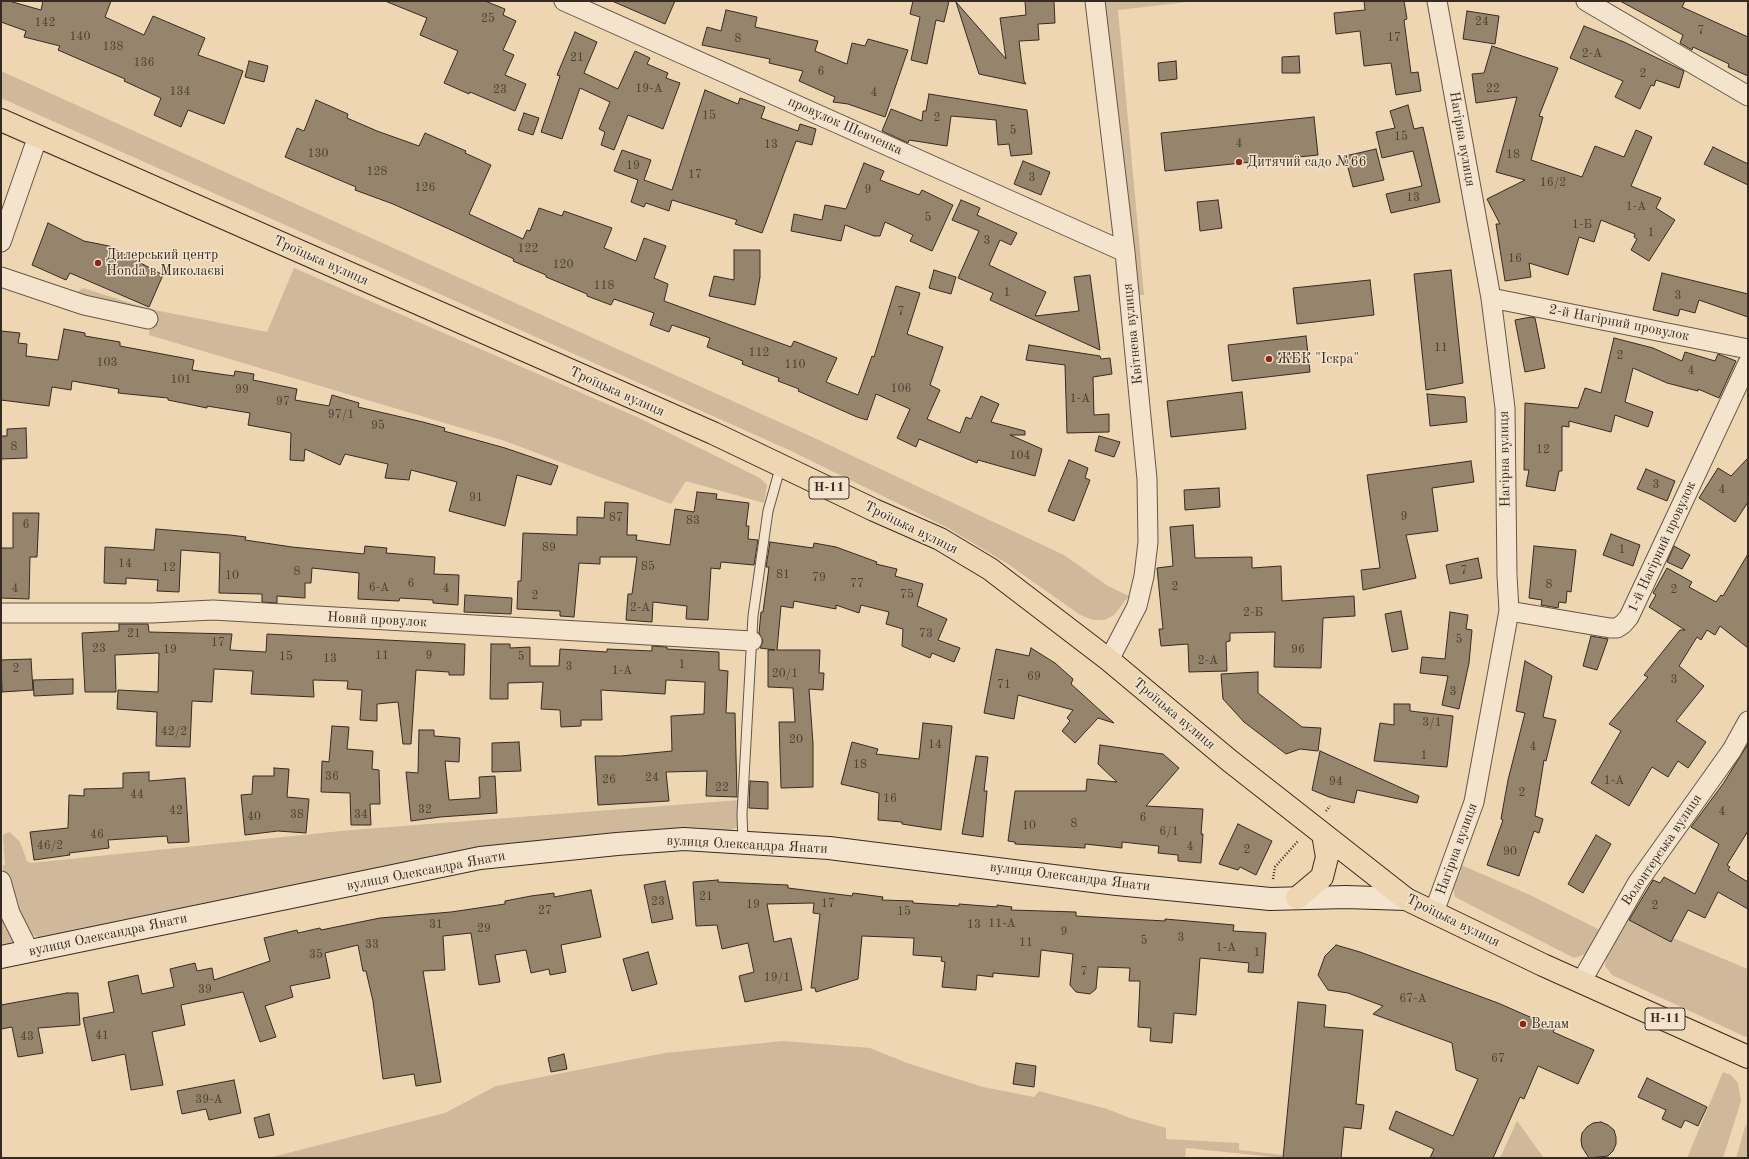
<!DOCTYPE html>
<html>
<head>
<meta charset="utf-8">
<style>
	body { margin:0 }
	#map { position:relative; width:1749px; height:1159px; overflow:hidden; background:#eed6b2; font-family:"Old Standard TT",serif }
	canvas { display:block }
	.frame { position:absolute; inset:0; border:2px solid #362b22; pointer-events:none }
</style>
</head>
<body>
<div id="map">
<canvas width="1749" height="1159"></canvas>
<div class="frame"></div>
</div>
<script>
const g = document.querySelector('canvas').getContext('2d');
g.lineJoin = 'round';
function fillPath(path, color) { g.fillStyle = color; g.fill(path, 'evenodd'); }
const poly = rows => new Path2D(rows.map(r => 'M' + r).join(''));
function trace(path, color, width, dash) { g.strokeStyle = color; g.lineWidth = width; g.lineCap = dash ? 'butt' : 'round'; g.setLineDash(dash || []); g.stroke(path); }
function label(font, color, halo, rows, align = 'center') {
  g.font = font + ' "Old Standard TT",serif'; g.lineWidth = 3; g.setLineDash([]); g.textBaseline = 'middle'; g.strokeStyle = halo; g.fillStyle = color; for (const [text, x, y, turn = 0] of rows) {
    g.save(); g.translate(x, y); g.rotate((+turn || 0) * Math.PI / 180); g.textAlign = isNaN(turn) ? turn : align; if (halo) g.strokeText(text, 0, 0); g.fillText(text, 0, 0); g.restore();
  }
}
const green = poly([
	[1101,1,1196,1,1118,10,1144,295,1137,295],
	[1,71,808,435,1064,555,1108,586,1129,596,1114,615,1105,620,1093,620,1080,615,1008,564,946,527,789,450,1,98],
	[294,268,637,417,760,478,767,485,764,503,686,481,671,504,505,441,149,335,150,324,76,293,83,288,149,309,267,332],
	[740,800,740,821,738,827,728,831,685,830,46,939,35,936,27,930,5,879,3,866,5,865,3,836,4,834,10,832,20,842,27,861,31,863,351,830],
	[1459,864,1530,895,1600,930,1589,953,1574,958,1455,897,1452,884],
	[1,904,14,941,7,948,1,949],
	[1627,919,1671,942,1673,938,1748,969,1748,1038,1612,975,1605,966,1606,956],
	[783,1041,870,1048,907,1063,983,1087,1034,1097,1039,1091,1107,1109,1130,1118,1166,1128,1166,1139,1239,1143,1239,1150,1284,1155,1283,1158,1186,1148,1185,1158,268,1158,445,1113,496,1086,665,1053],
	[1723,1072,1731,1075,1738,1083,1741,1101,1723,1158,1687,1158],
	[1517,1121,1544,1158,1500,1158],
	[1748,1124,1748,1158,1736,1158,1745,1127]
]);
const building = poly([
	[1,1,9,1,41,10,43,1,111,1,105,17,144,35,153,16,205,38,198,55,243,71,224,124,188,110,181,127,154,115,161,98,124,81,125,79,58,50,60,46,24,37,26,31,1,22,1,1],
	[385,1,485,1,505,9,503,15,516,21,503,50,514,55,505,75,526,84,515,111,470,92,469,94,444,83,458,51,420,35,427,18,385,1],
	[612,1,675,1,665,24,612,1],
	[913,1,949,1,944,22,936,20,927,64,911,60,920,17,910,14,913,1],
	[1025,1,1054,1,1055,23,1038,24,1039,40,1019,41,1024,81,1026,84,979,74,956,2,1006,59,1000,18,1026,15,1025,1],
	[1364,1,1404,1,1407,19,1404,20,1411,73,1418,72,1421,91,1396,95,1391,63,1364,66,1360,31,1336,34,1334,13,1365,10,1364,1],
	[1620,1,1685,1,1682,7,1748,37,1748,76,1728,67,1729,64,1693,47,1692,50,1680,43,1683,35,1620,1],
	[726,10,757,17,755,27,818,41,815,51,847,64,852,43,865,46,868,39,908,50,885,117,848,104,833,102,835,97,799,81,803,71,769,63,770,59,702,45,707,27,721,31,726,10],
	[1467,11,1499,16,1495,44,1463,39,1467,11],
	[1584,26,1624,42,1684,71,1679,88,1656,80,1654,86,1651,85,1640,109,1615,97,1623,81,1570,58,1584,26],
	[575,32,597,42,584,73,618,89,635,51,650,58,647,64,668,73,666,78,680,83,663,129,628,115,614,150,601,145,605,132,599,129,610,102,580,88,562,139,541,132,560,76,557,75,575,32],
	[1492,46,1558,68,1539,116,1543,117,1531,160,1582,177,1595,146,1624,157,1636,130,1652,137,1631,186,1661,198,1656,208,1675,220,1649,261,1631,250,1637,239,1634,237,1635,234,1601,220,1594,242,1579,237,1568,275,1529,263,1531,277,1505,281,1496,224,1500,224,1487,199,1525,180,1496,172,1517,97,1476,103,1472,74,1484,73,1492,46],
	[1299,56,1300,73,1282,73,1282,57,1299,56],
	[249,61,268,66,264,82,245,77,249,61],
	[1176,61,1177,79,1159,81,1158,63,1176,61],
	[705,90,738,104,740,98,765,107,761,118,798,131,800,124,816,129,812,145,796,141,762,233,735,224,737,220,672,200,669,211,646,203,644,207,631,202,638,180,614,171,622,150,651,160,644,180,672,190,705,90],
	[929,94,1027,110,1032,154,1011,156,1009,144,998,145,996,120,951,116,947,146,909,140,908,143,882,131,891,109,922,121,923,111,926,111,929,94],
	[316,100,348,114,347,118,377,131,419,146,425,133,466,151,465,153,491,165,469,214,523,239,527,230,530,231,539,208,562,216,564,211,612,228,604,248,636,261,644,238,666,246,654,278,668,284,664,301,791,347,794,341,837,358,826,382,858,395,872,356,874,357,896,286,920,293,907,334,943,347,930,385,940,390,927,419,960,433,966,417,971,419,981,396,999,404,991,422,1025,431,1025,435,1010,435,1042,449,1035,476,978,460,977,463,919,439,916,447,897,438,910,409,876,394,867,420,857,417,798,391,799,389,778,381,779,378,742,364,743,361,707,347,710,338,672,325,669,332,650,325,654,313,614,299,611,305,587,296,587,294,546,277,546,275,513,261,514,259,449,229,393,204,355,190,356,187,285,157,297,128,304,131,316,100],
	[1408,105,1414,129,1423,127,1440,202,1391,213,1386,194,1422,186,1413,151,1382,158,1376,132,1395,128,1390,111,1408,105],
	[524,113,539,118,533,135,518,130,524,113],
	[1314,117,1318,155,1165,171,1161,133,1314,117],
	[1713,147,1748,164,1748,185,1704,164,1713,147],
	[1376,149,1384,180,1353,187,1345,156,1376,149],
	[1023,161,1050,172,1041,195,1014,184,1023,161],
	[864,163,884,171,880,180,919,195,922,190,953,205,932,251,910,241,913,235,885,222,880,236,874,236,845,225,841,241,791,231,794,214,822,220,825,205,846,209,864,163],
	[961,200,980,208,977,215,1017,233,1011,245,1000,240,989,265,1046,292,1035,316,1079,311,1074,277,1090,275,1100,350,990,300,993,293,958,278,979,231,952,220,961,200],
	[1218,200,1222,228,1200,231,1197,202,1218,200],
	[48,223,84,241,109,246,163,275,149,307,70,273,66,280,32,265,48,223],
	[734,250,760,250,760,277,755,305,709,296,714,276,734,280,734,250],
	[934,270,956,277,951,294,929,288,934,270],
	[1451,270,1463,383,1426,390,1414,274,1451,270],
	[1662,273,1748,294,1748,317,1699,300,1695,313,1680,309,1678,316,1653,310,1662,273],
	[1370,280,1374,315,1297,324,1293,288,1370,280],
	[1531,317,1535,318,1545,368,1525,372,1515,320,1531,317],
	[64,329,85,333,85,336,120,342,120,346,194,360,192,370,234,376,235,371,254,374,253,380,297,389,295,400,329,406,332,395,359,403,358,407,423,422,445,428,444,431,505,448,558,466,551,485,517,475,505,526,449,511,457,482,411,470,409,480,385,478,388,464,345,454,340,465,305,449,304,461,290,460,291,433,248,425,250,413,207,406,207,408,168,400,168,398,118,393,119,389,72,381,71,390,52,387,49,406,1,400,1,331,20,333,18,343,27,344,26,356,58,360,64,329],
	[1306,336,1310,372,1232,381,1228,345,1306,336],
	[1614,338,1653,348,1682,361,1685,352,1715,361,1718,354,1736,361,1719,398,1698,389,1698,391,1667,383,1633,368,1625,402,1653,412,1648,427,1615,415,1611,432,1569,421,1569,427,1562,426,1562,471,1559,471,1555,491,1526,486,1529,470,1524,470,1525,403,1578,408,1585,388,1601,393,1614,338],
	[1029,345,1100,356,1101,359,1110,358,1112,374,1093,377,1094,415,1109,414,1109,432,1067,433,1065,365,1026,360,1029,345],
	[1242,392,1246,429,1171,437,1167,401,1242,392],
	[1427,394,1465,397,1467,422,1430,426,1427,394],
	[26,428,27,458,1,459,1,436,7,436,7,429,26,428],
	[1099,436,1120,442,1114,457,1095,451,1099,436],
	[1748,458,1748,502,1735,522,1699,498,1718,468,1731,476,1748,458],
	[1069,460,1088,468,1085,478,1090,480,1074,521,1048,511,1069,460],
	[1471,461,1474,482,1432,488,1438,531,1406,535,1416,578,1363,590,1361,570,1380,568,1367,475,1471,461],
	[1646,469,1675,481,1667,501,1637,489,1646,469],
	[1219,488,1220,507,1185,510,1184,490,1219,488],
	[697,492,717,494,716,499,749,503,746,526,749,526,748,539,758,540,754,565,721,562,720,569,711,568,708,620,686,619,687,606,653,602,652,622,626,620,628,594,632,594,637,557,600,557,600,564,579,563,574,617,560,616,560,611,517,609,518,581,521,581,523,533,577,535,577,517,604,518,605,502,628,503,627,535,637,535,636,540,670,545,675,509,694,512,697,492],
	[13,513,39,513,37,557,30,557,29,599,1,598,1,548,13,548,13,513],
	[1193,525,1195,558,1252,557,1252,568,1281,566,1282,601,1354,596,1355,616,1323,618,1321,668,1274,667,1275,632,1230,633,1230,641,1226,642,1227,671,1189,672,1188,644,1161,646,1159,629,1163,629,1157,568,1173,566,1170,527,1193,525],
	[156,529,230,535,246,537,245,540,292,547,364,554,365,546,387,548,386,553,435,557,434,574,459,575,458,605,433,603,433,600,400,598,399,601,358,599,359,573,312,568,311,583,305,583,305,598,277,596,277,603,262,602,262,594,219,593,220,553,181,550,179,592,157,591,158,580,126,578,126,584,104,583,105,547,154,550,156,529],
	[1611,534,1640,545,1633,566,1603,555,1611,534],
	[770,542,813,548,814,543,836,547,877,562,876,564,897,569,895,576,923,584,917,606,947,619,938,640,960,648,954,662,932,653,930,658,902,646,903,629,886,624,889,612,861,605,859,613,836,605,836,609,794,601,793,608,781,606,777,650,820,650,819,673,824,673,823,690,809,689,813,743,813,787,781,788,779,722,795,722,793,688,768,687,768,650,775,650,760,648,763,641,759,633,761,612,763,612,769,567,766,567,770,542],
	[1534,546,1576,550,1571,592,1567,591,1566,603,1559,602,1558,608,1541,605,1542,600,1529,598,1534,546],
	[1674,546,1690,555,1682,569,1667,562,1674,546],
	[1748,554,1748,648,1720,626,1715,635,1707,630,1701,640,1697,637,1679,666,1704,686,1676,721,1706,742,1688,768,1678,761,1668,777,1652,767,1629,806,1591,783,1621,731,1609,724,1648,677,1644,675,1680,630,1685,630,1649,607,1656,595,1653,593,1667,568,1692,582,1689,587,1716,602,1721,595,1723,596,1748,554],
	[1478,558,1482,578,1450,584,1446,565,1478,558],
	[465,595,512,598,511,614,464,612,465,595],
	[1401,611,1408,649,1392,652,1385,614,1401,611],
	[1450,612,1468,615,1466,629,1472,630,1469,663,1459,709,1442,705,1448,676,1420,673,1422,657,1445,659,1450,612],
	[119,624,148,624,149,632,232,634,230,650,266,652,267,634,465,644,464,675,449,675,449,672,416,670,411,744,403,744,398,702,377,704,377,721,360,720,362,690,347,689,348,681,313,680,314,697,251,694,253,671,214,669,212,702,192,701,190,747,156,746,157,712,117,709,118,690,158,692,159,653,115,655,116,692,85,692,82,633,119,631,119,624],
	[1591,636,1608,639,1597,670,1583,666,1591,636],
	[491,644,510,644,510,648,530,647,530,666,559,666,560,649,607,652,607,649,652,651,652,646,667,647,667,649,719,652,719,670,728,671,726,713,735,713,737,797,706,796,707,771,666,772,669,801,598,805,595,756,621,756,672,751,671,716,704,714,705,682,666,680,665,694,601,690,602,720,581,720,581,726,561,727,560,710,541,709,543,682,508,683,508,699,490,699,491,644],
	[1031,648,1055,663,1073,679,1071,684,1114,723,1098,718,1075,743,1062,731,1070,721,1067,718,1073,710,1018,695,1014,719,984,713,996,649,1029,656,1031,648],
	[31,659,33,690,2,692,1,660,31,659],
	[1525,661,1552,676,1543,717,1556,720,1546,761,1544,760,1535,816,1543,819,1539,833,1534,831,1519,876,1487,865,1503,820,1501,819,1508,780,1525,713,1516,711,1525,661],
	[1258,672,1258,693,1302,727,1321,728,1318,751,1300,749,1286,754,1244,722,1223,699,1221,674,1258,672],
	[73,679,73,694,34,696,33,680,73,679],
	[1394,704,1410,704,1410,711,1453,716,1447,767,1374,761,1380,723,1394,725,1394,704],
	[923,723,952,726,941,830,902,824,902,822,878,820,879,793,841,784,852,742,878,749,876,754,919,759,923,723],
	[332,726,349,727,347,749,373,751,372,769,379,770,380,804,370,804,371,825,351,825,350,793,321,792,322,761,329,762,332,726],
	[419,730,434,730,434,736,460,738,459,762,445,761,449,800,480,798,479,777,495,776,497,813,440,817,411,821,406,772,418,773,419,730],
	[519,742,521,771,492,772,492,743,519,742],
	[1748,744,1748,831,1727,865,1730,867,1728,870,1748,882,1748,909,1718,892,1705,918,1688,910,1671,942,1629,920,1653,880,1660,883,1664,877,1695,894,1719,844,1691,827,1723,784,1748,744],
	[1100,745,1163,754,1179,768,1146,806,1203,809,1201,834,1203,834,1201,863,1178,861,1178,855,1158,853,1159,846,1122,842,1122,848,1085,844,1085,848,1015,844,1015,842,1008,841,1015,791,1086,791,1087,779,1117,782,1098,764,1100,745],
	[1320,751,1419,796,1417,803,1357,790,1354,803,1329,797,1312,790,1320,751],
	[976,756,988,757,984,791,987,791,983,837,962,834,976,756],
	[274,768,289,769,287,797,309,799,306,833,278,831,245,835,241,795,252,794,253,776,274,776,274,768],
	[149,772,149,781,185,778,189,842,168,843,167,836,108,840,109,848,69,853,70,855,34,860,30,832,68,828,69,795,84,796,84,789,123,788,123,773,149,772],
	[750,781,768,782,768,809,749,808,750,781],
	[1238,824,1272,841,1256,875,1240,867,1238,870,1219,864,1238,824],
	[1596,835,1611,844,1583,893,1568,884,1596,835],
	[718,880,718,882,788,885,788,888,852,896,853,893,883,897,882,900,913,901,913,903,959,906,959,904,997,907,997,905,1012,907,1011,910,1076,912,1076,916,1165,921,1165,919,1234,925,1233,931,1266,933,1263,973,1248,972,1249,963,1200,958,1196,1015,1174,1013,1172,1043,1150,1041,1151,1028,1138,1027,1140,981,1129,981,1130,968,1098,967,1096,989,1090,994,1076,992,1070,985,1073,954,1041,950,1039,977,993,973,993,977,977,975,976,990,942,987,945,962,941,961,942,957,913,955,914,938,862,936,858,979,816,992,815,988,811,988,820,914,813,913,814,903,767,904,774,942,791,938,802,990,745,1002,739,976,754,972,748,943,722,949,717,925,696,926,693,882,718,880],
	[665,881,673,919,652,923,644,885,665,881],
	[591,890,601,937,561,945,566,972,550,975,549,969,531,973,526,950,495,955,500,982,479,985,471,933,443,936,445,970,423,971,441,1082,416,1086,414,1074,383,1079,373,1001,366,971,363,971,358,945,325,953,330,978,290,986,293,997,265,1006,276,1037,260,1042,243,992,181,1005,185,1025,152,1032,163,1085,131,1090,125,1054,92,1061,83,1018,114,1012,108,982,138,975,142,994,174,987,170,969,195,963,197,971,212,968,214,980,270,961,264,938,297,930,298,933,320,928,321,930,380,918,451,912,505,904,505,901,531,896,554,893,554,897,591,890],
	[1336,945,1360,952,1498,1003,1555,1028,1553,1032,1594,1050,1578,1084,1538,1066,1524,1099,1520,1097,1493,1158,1430,1158,1434,1149,1389,1129,1396,1111,1453,1136,1478,1079,1456,1070,1452,1043,1373,1014,1383,1006,1348,993,1328,990,1318,975,1325,956,1336,945],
	[648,952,657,984,632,991,623,959,648,952],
	[67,993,78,993,80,1025,38,1028,43,1053,18,1057,12,1027,1,1029,1,1005,67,993],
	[1298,1002,1326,1005,1324,1027,1363,1030,1356,1104,1364,1105,1361,1129,1344,1127,1341,1158,1283,1158,1298,1002],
	[564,1054,567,1069,551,1072,548,1058,564,1054],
	[1016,1063,1036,1066,1034,1087,1013,1084,1016,1063],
	[1647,1078,1707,1107,1698,1126,1685,1120,1681,1128,1662,1119,1666,1110,1638,1097,1647,1078],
	[234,1080,241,1113,209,1120,206,1109,182,1114,177,1091,234,1080],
	[269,1114,274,1135,259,1138,254,1118,269,1114],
	[1601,1122,1608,1125,1614,1130,1616,1137,1616,1144,1613,1151,1608,1156,1589,1158,1582,1147,1581,1140,1582,1133,1587,1127,1593,1123,1601,1122]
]);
const path = poly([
	[1326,811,1330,806],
	[1273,879,1275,867,1298,841]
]);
const lane = poly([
	[743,842,742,814,753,616,768,511,781,465]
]);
const street = poly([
	[564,1,1125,252],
	[1095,1,1125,252,1147,479,1148,542,1144,576,1137,606,1109,660],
	[1586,1,1748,96],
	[1,242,38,136],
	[1,277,84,305,148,319],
	[1491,298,1748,349],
	[1509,611,1610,628,1617,628,1623,624,1629,617,1748,363],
	[1,613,152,613,213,610,752,641],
	[1,881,10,913,29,951],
	[1434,912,1474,802,1509,611,1507,575,1505,408,1491,298,1437,1],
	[1581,982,1638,882,1732,750,1748,721]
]);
const secondary = poly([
	[1,957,480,858,617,844,684,839,829,848,1117,884,1270,899,1346,897,1406,899]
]);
const primary = poly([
	[1,120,713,433,874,510,940,539,990,569,1109,660,1230,761,1406,899,1543,965,1748,1057],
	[1297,898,1322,877,1327,857,1323,834]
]);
const markers = [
	[1239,162,4,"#8f2418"],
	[98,263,4,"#8f2418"],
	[1269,359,4,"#8f2418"],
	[1523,1024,4,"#8f2418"]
];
const numberNames = [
	["25",488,19],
	["24",1482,22],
	["142",45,23],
	["7",1701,31],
	["140",80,37],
	["17",1394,38],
	["8",738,39],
	["138",113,47],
	["2-А",1592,54],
	["21",577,58],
	["136",144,63],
	["6",821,72],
	["2",1643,74],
	["19-А",649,89],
	["22",1493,89],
	["23",500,90],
	["134",180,92],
	["4",874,93],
	["15",709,116],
	["2",937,118],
	["5",1013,131],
	["15",1401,137],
	["4",1239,144],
	["13",771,145],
	["130",318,154],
	["18",1513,155],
	["19",633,166],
	["128",377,172],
	["17",695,175],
	["3",1032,178],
	["16/2",1553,183],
	["126",425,188],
	["9",868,190],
	["13",1413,198],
	["1-А",1636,207],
	["5",928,218],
	["1-Б",1582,225],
	["1",1651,233],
	["3",987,241],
	["122",528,249],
	["16",1515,259],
	["120",563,265],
	["118",604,286],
	["1",1007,293],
	["3",1678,296],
	["7",901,312],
	["11",1441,348],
	["112",759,353],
	["2",1620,356],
	["103",107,363],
	["110",795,365],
	["4",1691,371],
	["101",181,380],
	["106",901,389],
	["99",242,390],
	["1-А",1080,399],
	["97",283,402],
	["97/1",341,415],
	["95",378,426],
	["8",14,447],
	["12",1543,450],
	["104",1020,456],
	["3",1656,485],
	["4",1722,490],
	["91",476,498],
	["9",1404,517],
	["87",616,518],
	["83",693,521],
	["6",26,525],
	["89",549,548],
	["1",1622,550],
	["14",125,564],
	["85",648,567],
	["12",169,568],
	["7",1464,571],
	["8",297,572],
	["81",783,575],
	["10",232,576],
	["79",819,578],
	["6",411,584],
	["77",857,584],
	["8",1549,585],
	["2",1175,587],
	["6-А",379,588],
	["4",15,589],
	["4",446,589],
	["2",1674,590],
	["75",907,595],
	["2",535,596],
	["2-А",640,608],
	["2-Б",1253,613],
	["21",134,634],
	["73",926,634],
	["5",1459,640],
	["17",218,643],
	["23",99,649],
	["19",170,650],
	["96",1298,650],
	["11",382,656],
	["9",429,656],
	["15",286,657],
	["5",521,657],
	["13",330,659],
	["2-А",1208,661],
	["1",682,665],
	["3",569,667],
	["2",16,669],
	["1-А",622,671],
	["20/1",785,674],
	["69",1034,677],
	["3",1674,680],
	["71",1004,685],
	["3",1453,692],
	["3/1",1432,723],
	["42/2",174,732],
	["20",796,740],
	["14",935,745],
	["4",1533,747],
	["1",1424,756],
	["18",860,765],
	["36",332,777],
	["24",652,778],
	["26",609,780],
	["1-А",1614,781],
	["94",1336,782],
	["22",722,788],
	["2",1522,793],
	["44",137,795],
	["16",890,799],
	["32",425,810],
	["42",176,811],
	["4",1722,812],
	["38",297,815],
	["34",361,815],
	["40",254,817],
	["6",1143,818],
	["8",1074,824],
	["10",1029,826],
	["6/1",1169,832],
	["46",97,835],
	["46/2",50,846],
	["4",1190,847],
	["2",1247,850],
	["90",1510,852],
	["21",706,897],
	["23",658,902],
	["17",828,904],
	["19",753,905],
	["2",1655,906],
	["27",545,911],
	["15",904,912],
	["11-А",1002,924],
	["31",436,925],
	["13",974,925],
	["29",484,929],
	["9",1064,932],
	["3",1181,938],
	["5",1144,941],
	["11",1026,943],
	["33",372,945],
	["1-А",1226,948],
	["1",1257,953],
	["35",316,955],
	["7",1084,972],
	["19/1",777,978],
	["39",205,990],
	["67-А",1413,999],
	["41",102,1036],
	["43",27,1037],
	["67",1498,1059],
	["39-А",209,1100]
];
const shields = [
	[829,488,40],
	[1665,1019,40]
];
const shieldNames = [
	["Н-11",829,488],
	["Н-11",1665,1019]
];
const streetNames = [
	["провулок Шевченка",845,126,24],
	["Нагірна вулиця",1462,139,80],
	["Троїцька вулиця",321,261,24],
	["2-й Нагірний провулок",1619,323,11],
	["Квітнева вулиця",1133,334,-96],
	["Троїцька вулиця",617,392,24],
	["Нагірна вулиця",1505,459,-91],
	["Троїцька вулиця",911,528,26],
	["1-й Нагірний провулок",1662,547,-65],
	["Новий провулок",377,620,3],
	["Троїцька вулиця",1174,714,40],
	["вулиця Олександра Янати",747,845,3],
	["Нагірна вулиця",1457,849,-70],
	["Волонтерська вулиця",1662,850,-56],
	["вулиця Олександра Янати",426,871,-11],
	["вулиця Олександра Янати",1070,877,7],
	["Троїцька вулиця",1453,921,26],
	["вулиця Олександра Янати",108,935,-12]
];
const poiNames = [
	["Дитячий садо №66",1247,162],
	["Дилерський центр",106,255],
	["Honda в Миколаєві",106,271],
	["ЖБК \"Іскра\"",1277,359],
	["Велам",1531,1024]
];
fillPath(green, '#cfb99a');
fillPath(building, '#96846d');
trace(building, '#362b22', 1);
trace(lane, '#645646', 11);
trace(street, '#645646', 21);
trace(secondary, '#362b22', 24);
trace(primary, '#362b22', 24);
trace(path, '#362b22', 2.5, [1, 2]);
trace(lane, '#f4e4cd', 9);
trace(street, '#f4e4cd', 19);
trace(secondary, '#f4e4cd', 22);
trace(primary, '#eed6b2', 22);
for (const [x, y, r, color] of markers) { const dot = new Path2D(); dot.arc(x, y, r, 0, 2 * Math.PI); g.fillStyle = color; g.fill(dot); trace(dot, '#f4e4cd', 1.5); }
label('12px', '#4e4135', null, numberNames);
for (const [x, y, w] of shields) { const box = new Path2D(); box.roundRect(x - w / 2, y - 11, w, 22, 3); g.fillStyle = '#f4e4cd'; g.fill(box); trace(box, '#362b22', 1); }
label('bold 13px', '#362b22', null, shieldNames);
label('14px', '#362b22', '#f4e4cd', streetNames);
label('14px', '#362b22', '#f4e4cd', poiNames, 'left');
</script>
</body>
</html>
